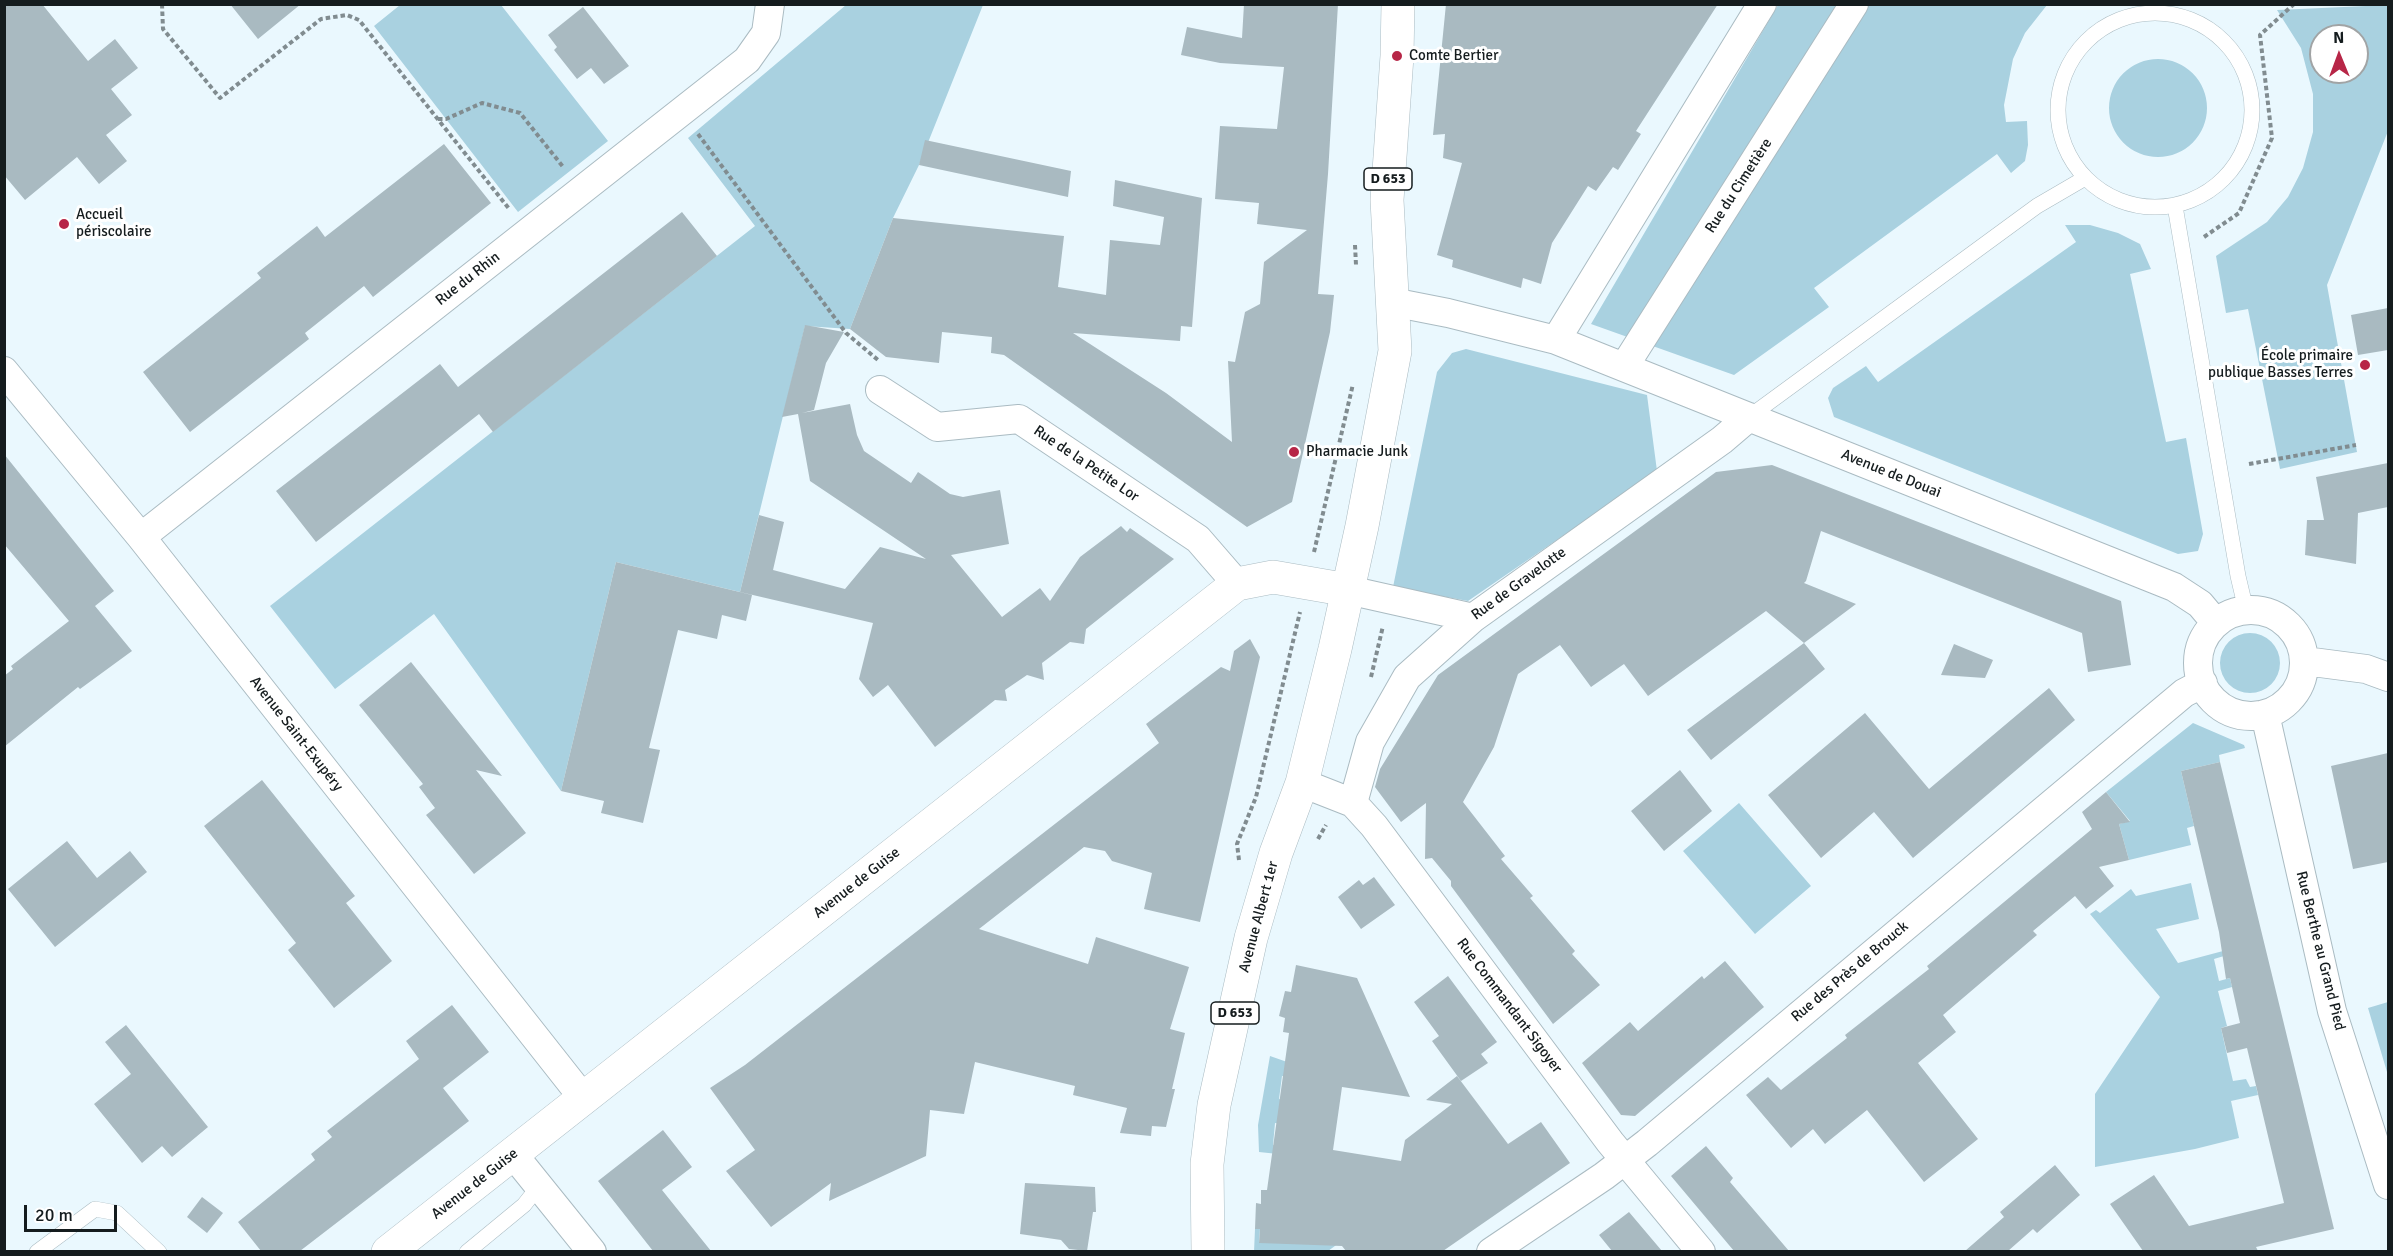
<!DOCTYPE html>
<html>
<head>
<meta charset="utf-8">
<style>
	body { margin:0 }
	#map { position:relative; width:2393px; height:1256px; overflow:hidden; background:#eaf8fe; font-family:Signika,sans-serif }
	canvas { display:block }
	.frame { position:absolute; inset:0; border:6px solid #151c1e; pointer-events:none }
	.north { position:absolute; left:2309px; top:24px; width:60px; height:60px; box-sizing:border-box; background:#fff; border:2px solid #a1a4a5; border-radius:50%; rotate:359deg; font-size:16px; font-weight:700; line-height:24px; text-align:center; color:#151c1e }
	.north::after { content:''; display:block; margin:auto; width:21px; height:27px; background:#b72647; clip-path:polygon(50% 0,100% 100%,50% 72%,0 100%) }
	.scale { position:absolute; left:24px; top:1205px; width:93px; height:27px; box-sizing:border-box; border:3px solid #151c1e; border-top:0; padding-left:8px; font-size:18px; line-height:21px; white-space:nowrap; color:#151c1e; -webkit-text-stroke:4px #fff; paint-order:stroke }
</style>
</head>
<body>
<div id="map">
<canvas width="2393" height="1256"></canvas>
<div class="frame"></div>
<div class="north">N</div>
<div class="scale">20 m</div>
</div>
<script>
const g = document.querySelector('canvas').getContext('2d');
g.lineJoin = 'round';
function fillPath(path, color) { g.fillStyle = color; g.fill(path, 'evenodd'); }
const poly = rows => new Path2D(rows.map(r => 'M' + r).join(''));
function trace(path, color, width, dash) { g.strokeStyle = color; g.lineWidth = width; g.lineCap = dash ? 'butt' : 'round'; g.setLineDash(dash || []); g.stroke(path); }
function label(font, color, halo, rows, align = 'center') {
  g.font = font + ' Signika,sans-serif'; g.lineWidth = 6; g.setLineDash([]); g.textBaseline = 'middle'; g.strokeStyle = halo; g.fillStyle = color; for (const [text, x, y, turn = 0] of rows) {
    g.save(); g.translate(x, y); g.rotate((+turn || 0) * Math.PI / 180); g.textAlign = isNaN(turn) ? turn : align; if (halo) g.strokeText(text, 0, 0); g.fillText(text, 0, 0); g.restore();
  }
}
const green = poly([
	[400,5,501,5,608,141,518,212,374,26],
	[846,5,983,5,919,165,893,218,850,329,805,326,740,592,616,562,561,791,434,614,335,689,270,606,755,226,688,138],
	[1778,5,2047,5,2025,33,2013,59,2004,105,2006,122,2027,121,2028,145,2025,161,2011,173,1997,154,1814,288,1829,307,1734,375,1591,324],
	[2388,5,2388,131,2327,285,2357,452,2280,469,2248,309,2226,313,2216,256,2267,222,2288,197,2303,168,2313,132,2313,94,2301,48,2277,10],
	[2321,36,2357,36,2357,72,2321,72],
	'2109 108a49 49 0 1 1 98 0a49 49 0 1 1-98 0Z',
	[2065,225,2090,225,2118,233,2140,244,2151,269,2130,274,2166,442,2186,438,2203,534,2198,551,2178,554,1834,417,1828,398,1833,388,1866,366,1878,382,2076,242],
	[1466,349,1647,395,1657,471,1468,601,1393,587,1437,372,1452,353],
	'2220 663a30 30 0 1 1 60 0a30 30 0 1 1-60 0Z',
	[2193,723,2244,745,2245,748,2219,755,2220,762,2181,771,2194,826,2187,828,2191,845,2129,860,2119,824,2130,821,2106,792],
	[1739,803,1811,886,1755,934,1683,851],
	[2191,883,2199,919,2156,929,2178,963,2223,951,2224,956,2214,959,2219,981,2230,978,2232,987,2218,991,2227,1026,2221,1028,2229,1064,2233,1081,2246,1079,2250,1087,2256,1086,2258,1095,2231,1101,2239,1138,2195,1149,2095,1167,2095,1094,2160,997,2090,914,2096,910,2100,913,2131,889,2136,896],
	[2388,1002,2388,1072,2387,1072,2368,1008],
	[1270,1056,1290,1063,1287,1077,1282,1076,1279,1099,1285,1100,1282,1124,1275,1123,1273,1145,1279,1146,1278,1154,1259,1152,1258,1125],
	[1255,1229,1260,1229,1259,1242,1339,1243,1328,1251,1254,1252]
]);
const building = poly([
	[4,4,42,4,88,61,115,39,138,68,111,89,132,115,106,135,127,161,99,184,77,157,25,200,4,175],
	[230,4,301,4,258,39],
	[1244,4,1338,4,1328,174,1318,294,1334,295,1330,332,1292,502,1247,527,1004,355,991,353,992,337,942,332,939,363,886,357,850,329,893,218,1064,236,1058,287,1106,295,1110,240,1160,245,1164,217,1113,206,1115,180,1202,198,1192,327,1181,326,1180,341,1073,333,1166,393,1232,442,1228,361,1235,362,1245,312,1260,304,1264,262,1307,230,1257,224,1259,203,1215,199,1220,126,1277,129,1284,67,1220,63,1181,55,1187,27,1242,38],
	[1446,4,1718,4,1636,131,1641,134,1618,170,1613,167,1596,191,1588,186,1552,243,1541,284,1523,278,1521,288,1452,267,1453,260,1437,255,1462,163,1443,158,1445,134,1433,135],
	[583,7,629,66,604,84,591,68,577,79,554,50,557,47,548,35],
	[925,140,1071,171,1068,197,919,165],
	[444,144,491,203,373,297,364,286,305,333,309,339,190,432,143,372,261,278,257,273,317,226,325,237],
	[682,212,717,256,493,432,479,414,316,542,276,491,440,364,458,387],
	[2388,308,2388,350,2358,355,2351,315],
	[805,325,844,332,826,363,814,410,802,413,850,404,857,435,864,451,911,483,918,472,950,494,963,497,1000,490,1009,544,951,555,1002,617,1040,588,1050,601,1080,557,1121,526,1127,532,1130,528,1174,559,1086,629,1084,644,1070,642,1042,663,1044,680,1027,675,1005,690,1007,701,995,700,935,747,888,685,873,697,859,679,873,623,740,592,759,515,784,522,773,570,845,589,880,547,926,559,810,481,798,414,782,417],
	[4,454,114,591,95,606,132,651,80,689,78,687,4,747,4,676,13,669,11,666,69,621,4,544],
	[2388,463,2388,507,2358,513,2356,564,2305,555,2307,520,2324,520,2316,477],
	[1772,465,2121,601,2131,665,2088,672,2082,633,1821,531,1806,581,1804,583,1856,604,1804,643,1766,611,1648,696,1624,664,1591,687,1560,645,1518,674,1494,747,1463,802,1505,856,1501,859,1533,896,1530,898,1575,951,1572,954,1600,985,1553,1024,1451,886,1451,881,1432,858,1425,859,1426,803,1401,822,1375,787,1380,769,1438,675,1716,472],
	[616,562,752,595,746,621,722,615,717,639,678,630,649,748,660,750,643,823,601,813,604,801,561,791],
	[1250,639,1260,657,1200,922,1144,909,1152,873,1112,861,1105,851,1084,847,979,929,1088,964,1096,937,1189,967,1170,1029,1185,1033,1172,1089,1175,1089,1166,1127,1152,1126,1151,1136,1120,1133,1127,1108,1073,1095,1075,1086,975,1062,964,1114,930,1110,926,1156,829,1201,831,1183,771,1227,726,1171,755,1150,710,1088,745,1065,1159,743,1146,724,1221,667,1230,671,1234,651],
	[1804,643,1825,669,1711,760,1687,730],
	[1954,644,1993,660,1985,678,1941,675],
	[411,662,502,776,476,770,526,833,474,874,426,815,435,808,419,787,423,784,359,705],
	[2049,688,2075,720,1913,858,1874,812,1821,858,1768,795,1865,713,1929,789],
	[2388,753,2388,862,2353,869,2331,766],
	[2220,762,2334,1229,2256,1247,2258,1251,2143,1251,2110,1204,2154,1175,2189,1226,2284,1203,2247,1048,2227,1053,2221,1028,2240,1023,2230,978,2226,979,2219,932,2181,771],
	[1680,770,1712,811,1664,851,1631,811],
	[262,780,355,896,346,903,392,961,334,1008,288,950,296,943,204,826],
	[2106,792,2130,822,2119,824,2129,860,2099,867,2114,886,2086,909,2075,896,2033,931,2037,935,1943,1015,1956,1032,1918,1063,1978,1139,1924,1182,1867,1110,1825,1144,1813,1129,1791,1148,1746,1095,1768,1077,1781,1090,1847,1038,1845,1035,1929,969,1927,966,2092,829,2082,812],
	[67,841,97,878,130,851,147,872,55,947,8,889],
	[1374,877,1395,905,1361,929,1338,897,1359,880,1363,885],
	[1725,961,1764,1007,1635,1116,1621,1115,1582,1063,1630,1022,1638,1031,1702,976,1704,979],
	[1296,965,1357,978,1410,1097,1342,1087,1333,1150,1401,1161,1405,1140,1452,1104,1426,1100,1457,1076,1508,1144,1541,1122,1570,1163,1443,1251,1346,1251,1342,1246,1259,1243,1260,1229,1255,1229,1256,1203,1261,1204,1261,1190,1267,1190,1289,1033,1283,1032,1285,1018,1279,1016,1285,991,1291,992],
	[1448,976,1497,1042,1481,1054,1488,1063,1461,1081,1432,1041,1439,1036,1414,1002],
	[452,1005,489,1052,443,1088,469,1121,300,1251,261,1251,238,1222,315,1160,311,1154,332,1137,327,1131,419,1059,406,1041],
	[126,1025,208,1127,172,1157,162,1146,142,1163,94,1104,131,1074,105,1042],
	[663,1130,692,1167,662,1190,711,1251,653,1251,598,1181],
	[1706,1146,1733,1178,1730,1182,1789,1251,1734,1251,1671,1176],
	[2055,1165,2080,1195,2037,1233,2033,1229,2008,1251,1965,1251,2004,1217,2000,1212],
	[1025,1183,1095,1187,1096,1212,1093,1212,1087,1251,1069,1249,1061,1240,1020,1234],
	[202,1197,223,1213,207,1233,187,1217],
	[1629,1212,1662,1251,1612,1251,1599,1235]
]);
const path = poly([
	[162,4,163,29,220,98,321,19,347,15,359,20,510,210],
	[438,119,446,119,482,103,520,113,564,168],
	[698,134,846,333,878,360],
	[2204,237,2239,213,2272,138,2260,35,2294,4],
	[1355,245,1356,265],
	[2249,464,2356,445],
	[1314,552,1353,384],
	[1371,677,1383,626],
	[1318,839,1326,825],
	[1239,860,1237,844,1256,797,1300,612]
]);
const lane = poly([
	'2058 110a97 97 0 1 1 194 0a97 97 0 1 1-194 0Z',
	[2175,206,2238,576,2246,610],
	[1749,417,2037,206,2085,178],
	[37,1252,95,1209,117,1213,159,1252],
	[467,1252,524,1205,539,1186]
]);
const street = poly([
	[1392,302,1448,313,1556,340,2174,587,2200,604,2216,623],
	[1556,340,1762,4],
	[1624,367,1854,4],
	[4,371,141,537,584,1099],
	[880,390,937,427,1019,419,1198,539,1237,584],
	[141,537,747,60,766,33,770,4],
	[1348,590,1473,618],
	'2198 663a53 53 0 1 1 106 0a53 53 0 1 1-106 0Z',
	[2305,661,2366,669,2388,677],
	[2265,714,2332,1011,2388,1185],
	[1302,783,1353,803,1374,826,1610,1142,1701,1252],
	[1353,803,1370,742,1407,677,1473,618,1722,440,1749,417],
	[513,1154,592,1252],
	[1491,1252,1604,1176,1647,1143,2184,693,2203,683]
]);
const secondary = poly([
	[388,1252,1237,584,1273,577,1348,590]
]);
const primary = poly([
	[1208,1252,1207,1164,1214,1105,1251,938,1276,853,1302,783,1335,649,1362,526,1395,351,1387,200,1397,56,1398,4]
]);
const markers = [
	[1397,56,6,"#b72647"],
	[64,224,6,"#b72647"],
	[2365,365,6,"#b72647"],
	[1294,452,6,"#b72647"]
];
const shields = [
	[1388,179,48],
	[1235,1013,48]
];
const shieldNames = [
	["D 653",1388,179],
	["D 653",1235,1013]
];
const poiNames = [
	["Comte Bertier",1409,56],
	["Accueil",76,215],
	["périscolaire",76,232],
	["École primaire",2353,356,"right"],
	["publique Basses Terres",2353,373,"right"],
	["Pharmacie Junk",1306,452]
];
const streetNames = [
	["Rue du Cimetière",1739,186,-57],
	["Rue du Rhin",468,279,-38],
	["Rue de la Petite Lor",1086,464,34],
	["Avenue de Douai",1891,474,22],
	["Rue de Gravelotte",1519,584,-36],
	["Avenue Saint-Exupéry",296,734,52],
	["Avenue de Guise",857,883,-38],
	["Avenue Albert 1er",1259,917,-75],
	["Rue Berthe au Grand Pied",2320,951,76],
	["Rue des Près de Brouck",1850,972,-40],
	["Rue Commandant Sigoyer",1509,1006,53],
	["Avenue de Guise",475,1184,-38]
];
fillPath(green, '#a9d1e0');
fillPath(building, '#a9bac1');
trace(lane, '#aabbc2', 16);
trace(street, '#aabbc2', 30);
trace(secondary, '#aabbc2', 34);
trace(primary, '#aabbc2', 34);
trace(path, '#818c90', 4, [4.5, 3]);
trace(lane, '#fff', 15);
trace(street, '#fff', 28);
trace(secondary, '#fff', 33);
trace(primary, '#fff', 33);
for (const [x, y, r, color] of markers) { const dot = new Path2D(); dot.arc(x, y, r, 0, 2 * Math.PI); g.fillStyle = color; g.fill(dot); trace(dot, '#fff', 2); }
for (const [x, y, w] of shields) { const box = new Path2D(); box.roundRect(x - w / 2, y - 11, w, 22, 4.5); g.fillStyle = '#fff'; g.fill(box); trace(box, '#151c1e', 1.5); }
label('bold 14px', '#151c1e', null, shieldNames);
label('15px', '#151c1e', '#fff', poiNames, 'left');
label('15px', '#151c1e', '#fff', streetNames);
</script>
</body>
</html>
